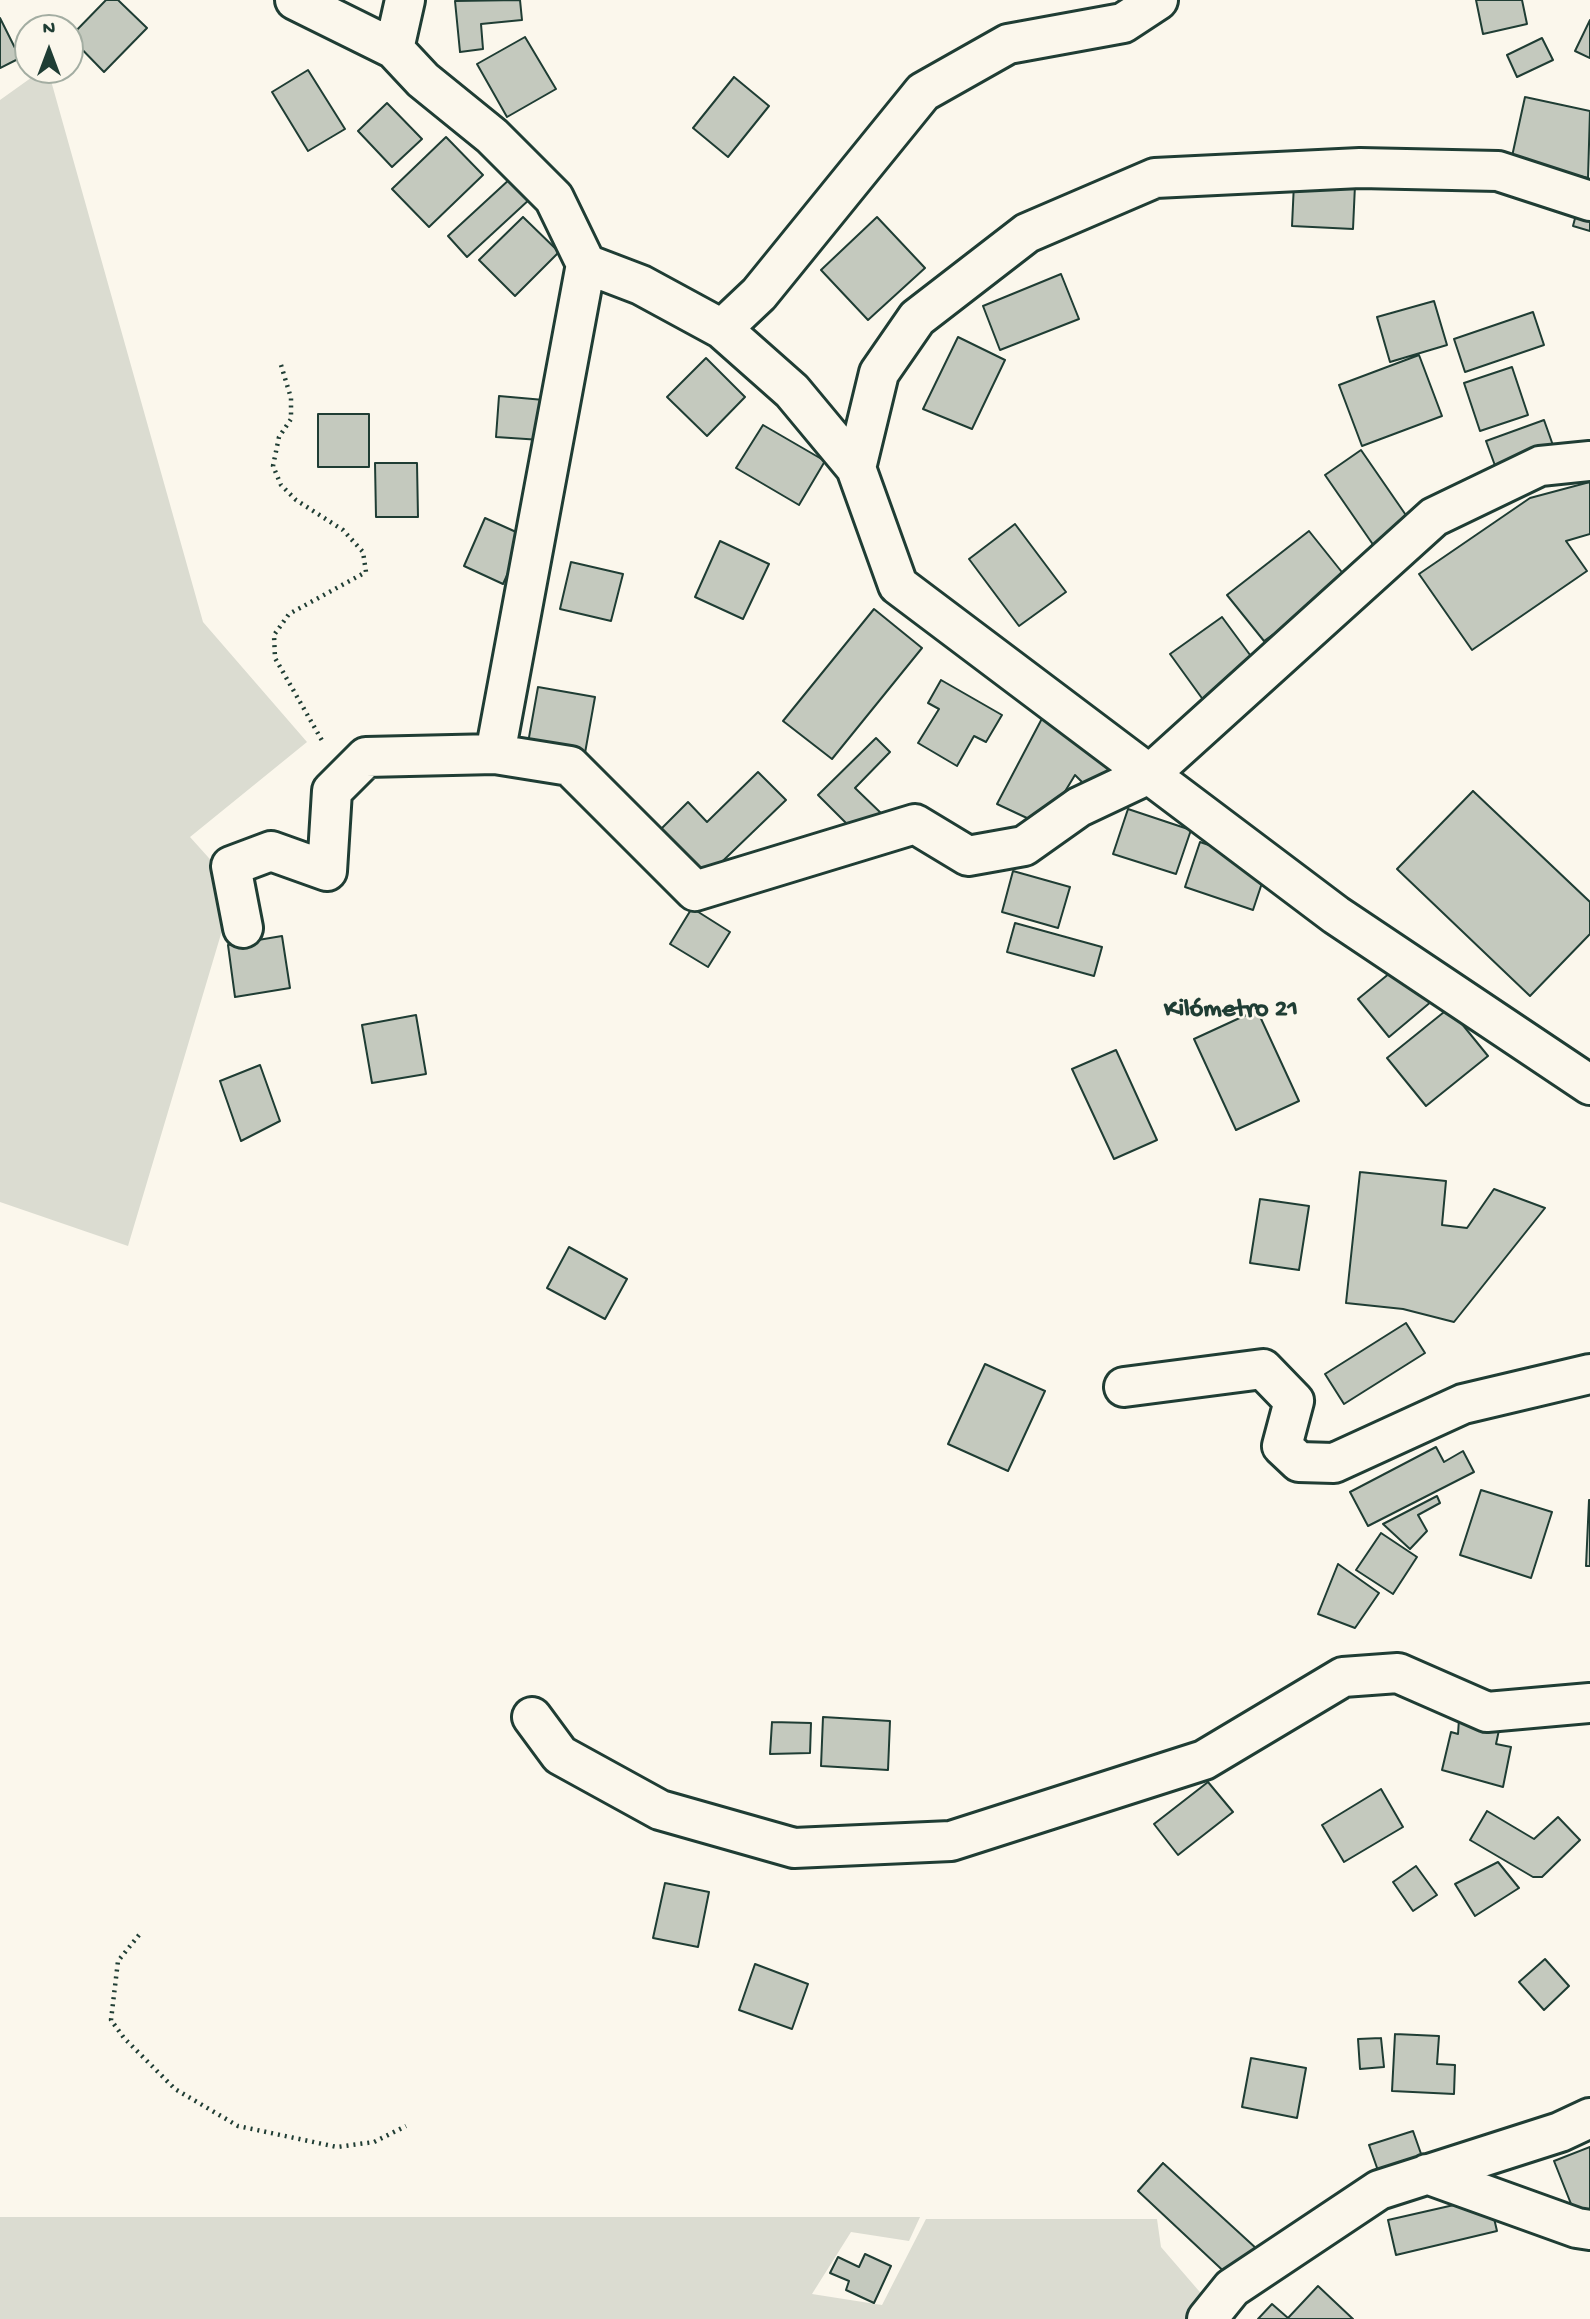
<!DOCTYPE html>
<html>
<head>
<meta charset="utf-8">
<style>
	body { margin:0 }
	#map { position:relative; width:1590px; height:2319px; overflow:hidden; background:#fbf7ec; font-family:"Gochi Hand",sans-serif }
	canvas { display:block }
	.north { position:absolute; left:14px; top:14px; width:70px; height:70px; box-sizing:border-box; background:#fbf7ec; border:2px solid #a3ada2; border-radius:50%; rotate:0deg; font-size:19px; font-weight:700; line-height:28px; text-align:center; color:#1f3d34 }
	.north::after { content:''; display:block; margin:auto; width:24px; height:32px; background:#1f3d34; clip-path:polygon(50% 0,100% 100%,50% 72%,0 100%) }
</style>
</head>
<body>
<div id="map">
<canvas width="1590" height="2319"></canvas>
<div class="north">N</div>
</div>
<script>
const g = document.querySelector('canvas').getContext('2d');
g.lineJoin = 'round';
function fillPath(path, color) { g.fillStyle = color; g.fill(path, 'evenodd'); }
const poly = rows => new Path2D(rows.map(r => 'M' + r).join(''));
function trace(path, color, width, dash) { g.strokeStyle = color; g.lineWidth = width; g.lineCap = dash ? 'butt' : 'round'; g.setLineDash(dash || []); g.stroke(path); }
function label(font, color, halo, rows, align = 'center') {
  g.font = font + ' "Gochi Hand",sans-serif'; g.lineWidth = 5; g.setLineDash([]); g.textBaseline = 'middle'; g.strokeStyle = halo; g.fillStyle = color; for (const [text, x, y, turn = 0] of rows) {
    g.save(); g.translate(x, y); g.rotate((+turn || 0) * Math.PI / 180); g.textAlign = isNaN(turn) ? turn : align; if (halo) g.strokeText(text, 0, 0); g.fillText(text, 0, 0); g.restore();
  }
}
const green = poly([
	[42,70,48,70,203,622,307,742,190,837,235,887,128,1246,0,1202,0,100],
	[0,2217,920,2217,909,2241,851,2232,812,2294,882,2305,926,2219,1157,2219,1161,2247,1205,2298,1189,2319,0,2319]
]);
const building = poly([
	[106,0,118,0,147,28,104,72,70,37,106,0],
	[520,0,522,20,481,24,483,49,460,52,455,1,520,0],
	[1476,0,1522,0,1527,24,1483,34,1476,0],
	[0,18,20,58,0,68,0,18],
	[1590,20,1590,58,1575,51,1590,20],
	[525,37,556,89,507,117,477,64,525,37],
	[1542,38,1553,60,1517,77,1507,55,1542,38],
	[308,70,345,129,308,151,272,92,308,70],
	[734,77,769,106,728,157,693,128,734,77],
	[1525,97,1590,111,1588,178,1511,161,1525,97],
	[387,103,422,139,392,167,358,131,387,103],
	[446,137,483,175,429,227,392,189,446,137],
	[511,178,531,198,467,257,448,236,511,178],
	[1294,183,1355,185,1353,229,1292,226,1294,183],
	[1578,207,1590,210,1590,231,1573,226,1578,207],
	[523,217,559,252,515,296,479,260,523,217],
	[877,217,925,268,868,320,821,270,877,217],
	[1061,274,1079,319,1000,350,983,306,1061,274],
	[1434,301,1447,345,1390,362,1377,317,1434,301],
	[1533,312,1544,345,1465,372,1454,339,1533,312],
	[958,337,1005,360,972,429,923,409,958,337],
	[1419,355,1442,416,1362,446,1339,385,1419,355],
	[706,358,745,397,707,436,667,397,706,358],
	[1512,367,1528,415,1480,431,1464,383,1512,367],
	[499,396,544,400,541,440,496,437,499,396],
	[318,414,369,414,369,467,318,467,318,414],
	[1544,420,1555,451,1497,471,1486,441,1544,420],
	[763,425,825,461,799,505,736,468,763,425],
	[1361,450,1410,521,1374,546,1325,475,1361,450],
	[375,463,417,463,418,517,376,517,375,463],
	[1590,482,1590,534,1566,541,1587,571,1472,650,1419,574,1530,498,1590,482],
	[485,518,525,536,503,584,464,566,485,518],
	[1015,524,1066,592,1019,626,969,559,1015,524],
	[1309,531,1349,581,1264,641,1227,595,1309,531],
	[720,541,769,564,743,619,695,597,720,541],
	[571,562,623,574,611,621,560,609,571,562],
	[874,609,922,648,832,759,783,721,874,609],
	[1222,617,1256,663,1204,701,1170,654,1222,617],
	[941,680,1002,715,986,742,974,736,957,766,918,743,939,709,928,703,941,680],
	[538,687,595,697,585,753,528,743,538,687],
	[1047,709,1130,762,1096,796,1075,775,1044,826,997,804,1047,709],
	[876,738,890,752,855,788,884,816,862,839,818,795,876,738],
	[758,772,786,800,703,880,657,833,688,802,707,822,758,772],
	[1473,791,1590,902,1590,934,1530,996,1397,869,1473,791],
	[1128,809,1191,830,1176,874,1113,854,1128,809],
	[1200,842,1268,865,1253,910,1185,887,1200,842],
	[1013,871,1070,887,1058,928,1002,912,1013,871],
	[692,908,730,932,708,967,670,944,692,908],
	[1015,923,1102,947,1094,976,1007,952,1015,923],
	[282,936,290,988,235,997,228,945,282,936],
	[1401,964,1432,1001,1389,1037,1358,999,1401,964],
	[1449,1008,1488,1056,1426,1106,1387,1058,1449,1008],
	[1257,1010,1299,1101,1236,1130,1194,1039,1257,1010],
	[416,1015,426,1074,372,1083,362,1025,416,1015],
	[1116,1050,1157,1140,1114,1159,1072,1069,1116,1050],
	[260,1065,280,1121,241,1141,220,1081,260,1065],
	[1360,1172,1446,1181,1442,1225,1467,1228,1494,1189,1545,1208,1454,1322,1403,1309,1346,1303,1360,1172],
	[1260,1199,1309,1206,1299,1270,1250,1263,1260,1199],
	[569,1247,627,1279,605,1319,547,1288,569,1247],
	[1406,1323,1425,1353,1344,1404,1325,1374,1406,1323],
	[985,1364,1045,1391,1008,1471,948,1444,985,1364],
	[1436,1447,1444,1462,1463,1451,1474,1472,1368,1526,1350,1492,1436,1447],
	[1481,1490,1552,1512,1531,1578,1460,1555,1481,1490],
	[1437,1496,1440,1503,1418,1515,1427,1531,1410,1549,1383,1524,1437,1496],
	[1589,1500,1590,1500,1590,1566,1586,1566,1589,1500],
	[1381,1533,1417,1557,1393,1594,1356,1570,1381,1533],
	[1338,1564,1379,1593,1355,1628,1318,1614,1338,1564],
	[1502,1716,1496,1744,1511,1747,1503,1787,1442,1770,1451,1732,1458,1734,1459,1719,1502,1716],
	[823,1717,890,1721,888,1770,821,1766,823,1717],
	[772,1722,811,1723,810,1753,770,1754,772,1722],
	[1208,1782,1233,1812,1178,1855,1154,1824,1208,1782],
	[1381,1789,1403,1827,1344,1862,1322,1825,1381,1789],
	[1487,1811,1534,1839,1558,1817,1580,1840,1542,1877,1533,1877,1470,1840,1487,1811],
	[1498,1862,1519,1888,1475,1916,1455,1884,1498,1862],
	[1416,1866,1437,1895,1413,1911,1393,1882,1416,1866],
	[665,1883,709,1892,698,1947,653,1938,665,1883],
	[1545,1959,1569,1986,1544,2010,1519,1982,1545,1959],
	[755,1964,808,1984,792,2029,739,2010,755,1964],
	[1395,2034,1439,2036,1437,2064,1455,2065,1454,2094,1392,2091,1395,2034],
	[1381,2038,1384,2067,1360,2069,1358,2039,1381,2038],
	[1251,2058,1306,2068,1297,2118,1242,2107,1251,2058],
	[1413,2131,1426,2168,1382,2182,1369,2145,1413,2131],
	[1590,2147,1590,2219,1579,2224,1554,2161,1590,2147],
	[1163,2163,1258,2250,1232,2279,1138,2191,1163,2163],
	[1489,2197,1497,2231,1396,2255,1388,2220,1489,2197],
	[865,2254,891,2266,874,2303,846,2290,849,2281,830,2273,838,2257,859,2267,865,2254],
	[1318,2286,1353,2319,1258,2319,1272,2304,1288,2318,1318,2286]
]);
const path = poly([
	[281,365,291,398,291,419,279,437,273,466,281,485,296,500,343,530,363,552,366,572,289,614,274,635,275,658,324,744],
	[139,1935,118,1961,111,2020,124,2038,175,2089,238,2126,337,2147,374,2142,406,2126]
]);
const minor = poly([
	[295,0,394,49,423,80,492,136,554,198,586,264,641,285,722,329,792,391,856,468,898,585,1336,915,1590,1085],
	[394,49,405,0],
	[722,329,759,294,923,92,1008,44,1123,23,1158,0],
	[856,468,879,373,917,318,1027,233,1155,178,1360,168,1498,171,1590,201],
	[495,754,586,264],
	[243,928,231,866,271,851,327,871,332,791,366,757,495,754,570,766,695,891,915,824,968,856,1024,846,1079,807,1151,773,1434,517,1540,466,1590,461],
	[1124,1387,1263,1369,1294,1401,1282,1446,1299,1462,1334,1463,1463,1404,1590,1374],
	[532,1717,560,1755,660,1810,794,1848,951,1841,1204,1760,1343,1677,1398,1673,1487,1712,1590,1703],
	[1427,2174,1577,2228,1590,2230],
	[1207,2319,1232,2288,1379,2190,1560,2132,1590,2118]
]);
const quarterNames = [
	["Kilómetro 21",1231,1011]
];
fillPath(green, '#dbdcd1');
fillPath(building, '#c4c9be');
trace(building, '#1f3d34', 2);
trace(minor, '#1f3d34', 44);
trace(path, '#1f3d34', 4.5, [2, 5]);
trace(minor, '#fbf7ec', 38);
label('bold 26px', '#1f3d34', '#fbf7ec', quarterNames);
</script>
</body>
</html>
